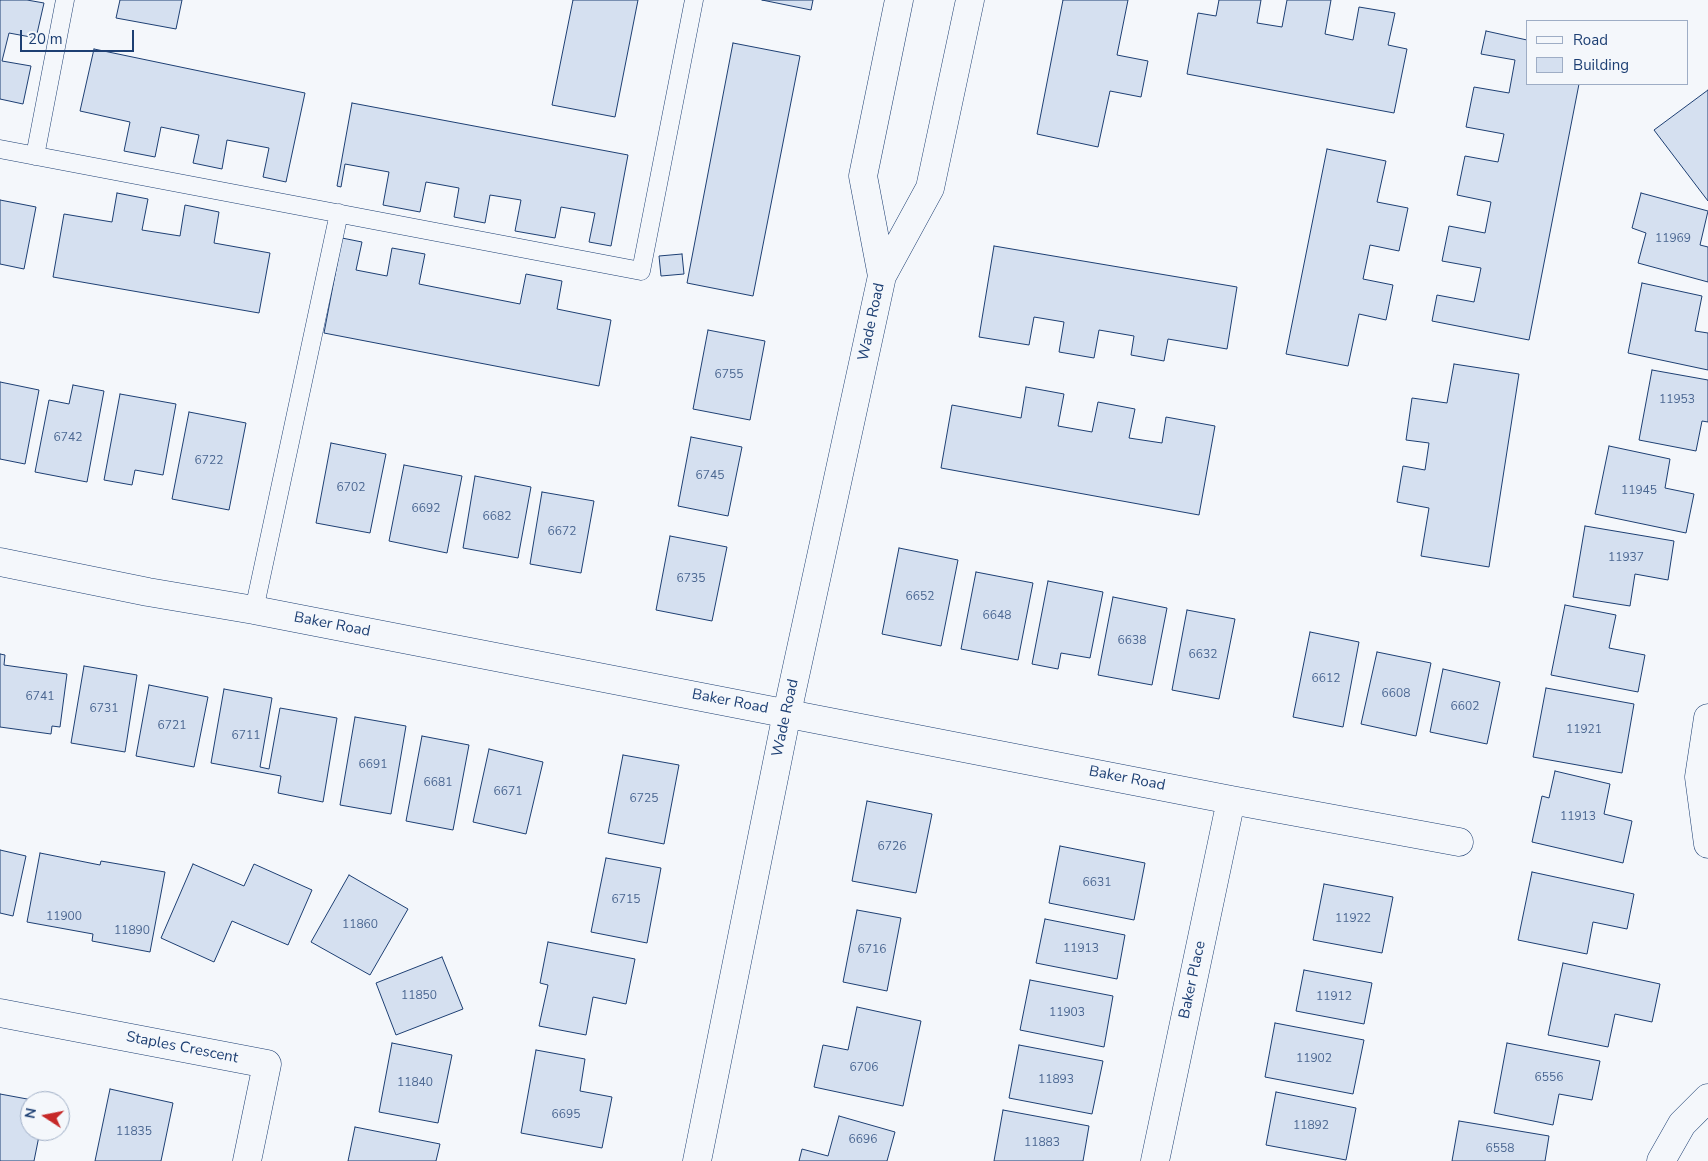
<!DOCTYPE html>
<html>
<head>
<meta charset="utf-8">
<style>
	body { margin:0 }
	#map { position:relative; width:1708px; height:1161px; overflow:hidden; background:#f4f7fb; font-family:"Nunito Sans",sans-serif }
	canvas { display:block }
	.legend { position:absolute; left:1526px; top:20px; width:162px; height:65px; box-sizing:border-box; background:#f4f7fb; border:1px solid #9eadc5; margin:0; padding:6px 9px; list-style:none; font-size:15px; color:#1d3f73 }
	.legend li { display:flex; align-items:center; gap:10px; height:25px }
	.legend b { width:25px; border:1px solid #9eadc5 }
	.north { position:absolute; left:20px; top:1091px; width:50px; height:50px; box-sizing:border-box; background:#f4f7fb; border:1px solid #9eadc5; border-radius:50%; rotate:281deg; font-size:14px; font-weight:700; line-height:20px; text-align:center; color:#1d3f73 }
	.north::after { content:''; display:block; margin:auto; width:18px; height:22px; background:#c62828; clip-path:polygon(50% 0,100% 100%,50% 72%,0 100%) }
	.scale { position:absolute; left:20px; top:30px; width:114px; height:22px; box-sizing:border-box; border:2px solid #1d3f73; border-top:0; padding-left:6px; font-size:15px; line-height:18px; white-space:nowrap; color:#1d3f73; -webkit-text-stroke:4px #f4f7fb; paint-order:stroke }
</style>
</head>
<body>
<div id="map">
<canvas width="1708" height="1161"></canvas>
<ul class="legend">
<li><b style="height:6px;background:#f4f7fb"></b>Road</li>
<li><b style="height:14px;background:#d5e0f0"></b>Building</li>
</ul>
<div class="north">N</div>
<div class="scale">20 m</div>
</div>
<script>
const g = document.querySelector('canvas').getContext('2d');
g.lineJoin = 'round';
function fillPath(path, color) { g.fillStyle = color; g.fill(path, 'evenodd'); }
const poly = rows => new Path2D(rows.map(r => 'M' + r).join(''));
function trace(path, color, width, dash) { g.strokeStyle = color; g.lineWidth = width; g.lineCap = dash ? 'butt' : 'round'; g.setLineDash(dash || []); g.stroke(path); }
function label(font, color, halo, rows, align = 'center') {
  g.font = font + ' "Nunito Sans",sans-serif'; g.lineWidth = 4; g.setLineDash([]); g.textBaseline = 'middle'; g.strokeStyle = halo; g.fillStyle = color; for (const [text, x, y, turn = 0] of rows) {
    g.save(); g.translate(x, y); g.rotate((+turn || 0) * Math.PI / 180); g.textAlign = isNaN(turn) ? turn : align; if (halo) g.strokeText(text, 0, 0); g.fillText(text, 0, 0); g.restore();
  }
}
const building = poly([
	[0,0,27,0,44,3,36,38,9,33,2,61,31,66,23,104,0,99,0,0],
	[120,0,182,0,176,29,116,18,120,0],
	[573,0,638,0,615,117,552,105,573,0],
	[762,0,813,0,811,10,762,0],
	[1063,0,1128,0,1117,55,1148,61,1141,97,1110,91,1098,147,1037,134,1063,0],
	[1219,0,1261,0,1257,23,1282,27,1287,0,1331,0,1325,34,1353,40,1359,7,1395,13,1388,45,1407,49,1394,113,1187,74,1198,13,1216,16,1219,0],
	[1486,31,1527,40,1527,84,1579,84,1529,340,1432,321,1437,295,1474,302,1481,268,1442,261,1449,226,1485,233,1491,202,1457,195,1465,156,1498,162,1504,134,1466,127,1474,87,1509,93,1515,60,1481,54,1486,31],
	[733,43,800,56,753,296,687,283,733,43],
	[94,49,305,93,286,182,263,177,269,148,227,140,222,169,193,163,199,135,161,127,155,157,124,151,130,122,80,111,94,49],
	[1708,90,1708,201,1654,130,1708,90],
	[352,103,628,155,611,246,589,242,595,213,561,207,555,238,515,231,521,200,490,195,485,223,454,217,459,188,426,182,420,212,383,205,389,172,345,164,341,187,337,186,352,103],
	[1327,149,1386,161,1377,202,1408,208,1399,251,1370,245,1363,279,1393,285,1386,320,1359,314,1348,366,1286,354,1327,149],
	[117,193,148,199,142,230,180,236,185,205,219,212,214,243,270,253,259,313,53,277,64,214,112,222,117,193],
	[1641,193,1708,211,1700,245,1708,247,1708,282,1638,263,1646,233,1632,228,1641,193],
	[0,200,36,207,24,269,0,264,0,200],
	[342,238,362,242,356,270,387,276,392,248,425,254,419,284,520,304,526,274,562,281,557,309,611,320,599,386,324,333,342,238],
	[994,246,1237,287,1227,349,1168,339,1164,361,1131,355,1134,336,1099,330,1094,358,1059,352,1064,322,1034,317,1029,345,979,337,994,246],
	[682,254,684,274,661,276,659,256,682,254],
	[1642,283,1702,296,1695,331,1708,333,1708,370,1628,353,1642,283],
	[708,330,765,341,750,420,693,409,708,330],
	[1454,364,1519,374,1489,567,1421,556,1429,508,1397,502,1403,466,1425,470,1429,443,1406,440,1412,398,1447,403,1454,364],
	[1652,370,1708,380,1708,422,1702,421,1696,451,1639,440,1652,370],
	[0,382,39,390,25,464,0,459,0,382],
	[73,385,104,391,87,482,35,472,49,400,69,404,73,385],
	[1026,387,1064,394,1058,426,1092,432,1098,402,1135,409,1129,438,1162,443,1166,417,1215,426,1199,515,941,468,952,405,1021,418,1026,387],
	[120,394,176,404,163,475,135,470,132,485,104,480,120,394],
	[189,412,246,423,229,510,172,499,189,412],
	[691,437,742,447,728,516,678,506,691,437],
	[331,443,386,454,370,533,316,523,331,443],
	[1609,446,1670,459,1665,488,1694,494,1686,533,1595,514,1609,446],
	[404,465,462,476,447,553,389,541,404,465],
	[475,476,531,487,518,558,463,548,475,476],
	[542,492,594,501,581,573,530,564,542,492],
	[1585,526,1674,541,1668,580,1635,574,1630,606,1573,597,1585,526],
	[670,536,727,547,712,621,656,610,670,536],
	[899,548,958,560,941,646,882,634,899,548],
	[976,572,1033,583,1018,660,961,649,976,572],
	[1048,581,1103,592,1090,658,1061,653,1058,669,1032,664,1048,581],
	[1113,597,1167,608,1152,685,1098,675,1113,597],
	[1565,605,1616,615,1609,648,1645,655,1638,692,1551,675,1565,605],
	[1187,610,1235,619,1219,699,1172,690,1187,610],
	[1310,632,1359,642,1343,727,1293,717,1310,632],
	[1377,652,1431,663,1416,736,1361,724,1377,652],
	[0,654,5,655,4,665,67,674,60,727,52,726,51,734,0,727,0,654],
	[84,666,137,675,125,752,71,743,84,666],
	[1443,669,1500,682,1487,744,1430,732,1443,669],
	[149,685,208,697,194,767,136,756,149,685],
	[1546,688,1634,704,1622,773,1533,757,1546,688],
	[224,689,272,698,260,767,269,769,280,708,337,718,323,802,278,793,281,776,211,763,224,689],
	[355,717,406,726,391,814,340,805,355,717],
	[422,736,469,745,453,830,406,821,422,736],
	[489,749,543,762,526,834,473,822,489,749],
	[623,755,679,765,664,844,608,833,623,755],
	[1555,771,1610,784,1604,814,1632,821,1623,863,1532,842,1542,796,1549,798,1555,771],
	[867,801,932,814,916,893,852,881,867,801],
	[1060,846,1145,863,1134,920,1049,903,1060,846],
	[0,850,26,856,13,916,0,913,0,850],
	[40,853,100,865,101,861,165,872,150,952,92,941,93,934,27,922,40,853],
	[606,858,661,868,647,943,591,932,606,858],
	[193,864,244,886,254,864,312,890,288,945,232,921,214,962,161,938,193,864],
	[1532,872,1634,894,1627,929,1593,922,1587,954,1518,940,1532,872],
	[349,875,408,909,370,975,311,942,349,875],
	[1324,884,1393,897,1382,953,1313,940,1324,884],
	[857,910,901,918,887,991,843,982,857,910],
	[1045,919,1125,935,1117,979,1036,963,1045,919],
	[548,942,635,959,626,1004,593,997,586,1035,539,1026,548,985,540,983,548,942],
	[442,957,463,1009,396,1035,376,983,442,957],
	[1563,963,1660,984,1652,1022,1615,1014,1608,1047,1548,1035,1563,963],
	[1304,970,1372,983,1364,1024,1296,1011,1304,970],
	[1030,980,1113,996,1104,1047,1020,1030,1030,980],
	[857,1007,921,1021,903,1106,814,1087,823,1045,848,1050,857,1007],
	[1275,1023,1364,1040,1353,1094,1265,1077,1275,1023],
	[392,1043,452,1055,438,1123,379,1112,392,1043],
	[1507,1043,1600,1061,1592,1100,1559,1094,1553,1125,1494,1113,1507,1043],
	[1019,1045,1103,1061,1092,1114,1009,1098,1019,1045],
	[536,1050,585,1059,580,1091,612,1097,602,1148,521,1133,536,1050],
	[110,1089,173,1103,161,1161,95,1161,110,1089],
	[1276,1092,1356,1108,1346,1160,1266,1145,1276,1092],
	[0,1094,38,1101,30,1101,30,1131,40,1131,34,1161,0,1161,0,1094],
	[1003,1110,1089,1126,1083,1161,994,1161,1003,1110],
	[839,1116,895,1132,887,1161,799,1161,802,1149,828,1156,839,1116],
	[1459,1121,1549,1136,1545,1161,1452,1161,1459,1121],
	[355,1127,440,1144,436,1161,348,1161,355,1127]
]);
const service = poly([
	[0,149,641,271,694,0],
	[35,156,65,0],
	[254,610,339,213]
]);
const minor = poly([
	[0,562,148,592,254,610,1231,800,1459,842],
	[1708,718,1699,777,1708,844],
	[0,1013,267,1064,247,1161],
	[1155,1161,1231,800],
	[1661,1161,1682,1124,1708,1098]
]);
const tertiary = poly([
	[882,276,863,176,899,0],
	[697,1161,787,713,882,276,930,188,970,0]
]);
const numberNames = [
	["11969",1673,239],
	["6755",729,375],
	["11953",1677,400],
	["6742",68,438],
	["6722",209,461],
	["6745",710,476],
	["6702",351,488],
	["11945",1639,491],
	["6692",426,509],
	["6682",497,517],
	["6672",562,532],
	["11937",1626,558],
	["6735",691,579],
	["6652",920,597],
	["6648",997,616],
	["6638",1132,641],
	["6632",1203,655],
	["6612",1326,679],
	["6608",1396,694],
	["6741",40,697],
	["6602",1465,707],
	["6731",104,709],
	["6721",172,726],
	["11921",1584,730],
	["6711",246,736],
	["6691",373,765],
	["6681",438,783],
	["6671",508,792],
	["6725",644,799],
	["11913",1578,817],
	["6726",892,847],
	["6631",1097,883],
	["6715",626,900],
	["11900",64,917],
	["11922",1353,919],
	["11860",360,925],
	["11890",132,931],
	["11913",1081,949],
	["6716",872,950],
	["11850",419,996],
	["11912",1334,997],
	["11903",1067,1013],
	["11902",1314,1059],
	["6706",864,1068],
	["6556",1549,1078],
	["11893",1056,1080],
	["11840",415,1083],
	["6695",566,1115],
	["11892",1311,1126],
	["11835",134,1132],
	["6696",863,1140],
	["11883",1042,1143],
	["6558",1500,1149]
];
const streetNames = [
	["Wade Road",872,322,-78],
	["Baker Road",332,625,11],
	["Baker Road",730,702,11],
	["Wade Road",786,718,-78],
	["Baker Road",1127,779,11],
	["Baker Place",1193,980,-78],
	["Staples Crescent",182,1048,11]
];
fillPath(building, '#d5e0f0');
trace(building, '#1d3f73', 1);
trace(service, '#1d3f73', 19);
trace(minor, '#1d3f73', 29);
trace(tertiary, '#1d3f73', 29);
trace(service, '#f4f7fb', 18);
trace(minor, '#f4f7fb', 28);
trace(tertiary, '#f4f7fb', 28);
label('12px', '#4b6792', null, numberNames);
label('15px', '#1d3f73', '#f4f7fb', streetNames);
</script>
</body>
</html>
